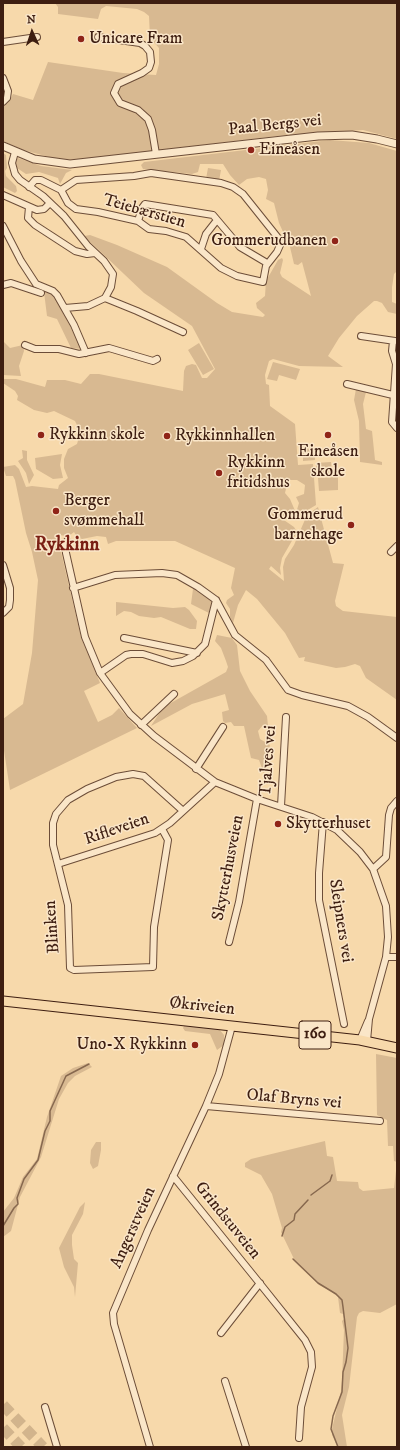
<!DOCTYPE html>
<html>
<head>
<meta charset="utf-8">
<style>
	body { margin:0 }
	#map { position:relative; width:400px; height:1450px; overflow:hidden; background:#f7d9ab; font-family:"IM FELL DW Pica",serif }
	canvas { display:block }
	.frame { position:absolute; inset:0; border:4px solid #3e1e11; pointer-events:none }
	.north { position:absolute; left:12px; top:12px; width:40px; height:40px; -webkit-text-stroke:3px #fae6c8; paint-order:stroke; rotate:357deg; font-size:11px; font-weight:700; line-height:16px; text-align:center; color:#3e1e11 }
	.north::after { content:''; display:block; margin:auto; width:14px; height:18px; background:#3e1e11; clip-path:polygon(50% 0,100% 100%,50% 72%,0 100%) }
</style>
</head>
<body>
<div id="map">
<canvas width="400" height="1450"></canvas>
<div class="frame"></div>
<div class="north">N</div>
</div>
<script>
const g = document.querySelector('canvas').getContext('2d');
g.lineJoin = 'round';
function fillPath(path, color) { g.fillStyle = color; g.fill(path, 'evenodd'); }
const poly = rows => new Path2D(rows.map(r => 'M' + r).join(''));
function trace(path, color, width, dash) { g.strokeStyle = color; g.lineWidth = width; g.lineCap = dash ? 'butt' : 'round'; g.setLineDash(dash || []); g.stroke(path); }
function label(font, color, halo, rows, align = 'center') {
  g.font = font + ' "IM FELL DW Pica",serif'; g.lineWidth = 3; g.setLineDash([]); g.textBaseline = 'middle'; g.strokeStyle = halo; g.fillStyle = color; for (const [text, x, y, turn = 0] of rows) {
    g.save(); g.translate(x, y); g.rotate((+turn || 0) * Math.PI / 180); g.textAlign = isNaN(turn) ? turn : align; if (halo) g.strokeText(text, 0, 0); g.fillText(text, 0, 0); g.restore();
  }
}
const green = poly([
	[55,3,397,3,397,139,363,130,277,136,78,160,57,159,23,150,3,141,3,106,8,103,13,94,33,100,48,62,123,73,156,75,159,64,159,48,150,38,149,16,144,12,137,9,106,6,101,9,98,19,58,14,58,7],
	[330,140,369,143,397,151,397,271,394,274,392,287,392,302,397,304,397,314,388,312,382,303,377,301,374,301,357,316,339,338,328,356,343,367,299,366,273,359,269,361,265,375,266,384,269,385,270,406,295,424,298,465,313,464,316,505,296,517,289,518,282,515,281,518,294,527,297,532,282,558,280,568,281,575,271,566,269,569,284,581,283,567,285,559,294,545,307,515,318,507,333,563,344,564,335,601,336,606,343,611,397,617,397,700,366,678,360,666,355,664,345,667,336,668,304,661,305,657,299,658,285,633,257,599,246,590,238,605,233,623,230,617,230,609,226,603,227,600,234,595,231,588,235,568,175,541,116,541,108,544,106,537,97,536,82,539,77,537,74,532,69,536,57,535,81,637,100,683,84,691,98,722,112,715,119,708,137,728,10,790,3,744,3,719,23,704,32,653,38,580,32,552,26,533,15,480,13,476,6,476,3,467,15,465,19,469,26,487,32,486,58,489,59,485,68,478,64,468,64,459,68,449,77,444,79,437,79,429,75,421,54,411,47,413,34,410,17,400,18,396,15,391,3,383,3,379,16,379,45,387,47,380,65,380,81,384,90,374,99,374,183,391,184,371,186,366,192,364,196,365,202,378,207,378,215,369,192,326,144,293,84,236,90,235,117,245,167,267,217,303,232,312,263,317,265,315,257,308,256,303,265,296,266,281,278,260,282,258,283,260,280,273,282,277,311,296,302,262,298,265,294,264,290,247,279,223,274,203,266,199,268,190,266,179,259,177,247,179,239,185,230,175,223,164,200,164,198,172,192,174,143,169,141,165,144,162],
	[288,480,297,480,305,485,304,494,296,497,299,503,296,513,290,499,285,493],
	[3,153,6,155,7,168,5,171,6,176,16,186,17,191,15,193,3,187],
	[18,158,41,166,72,170,66,173,60,184,58,178,39,172,26,174,17,168,15,160],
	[208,168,221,170,219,181,206,179],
	[44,292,53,294,82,349,71,348,57,319,47,316],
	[3,341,10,348,23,345,24,351,19,366,21,376,3,375],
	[199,343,214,369,203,375,188,350],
	[273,362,300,369,296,380,279,375,277,381,267,379],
	[356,389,366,392,363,404,366,429,372,431,375,460,382,462,382,465,360,462,359,421,354,400],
	[315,448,315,460,303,461,303,449],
	[22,450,27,451,27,460,34,475,29,484,26,473,18,461,23,458],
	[62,454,60,465,63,478,53,479,36,469,35,458],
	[331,462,332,474,316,475,316,463],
	[338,477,338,490,319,491,318,478],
	[197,588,214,602,209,613,191,604,193,589],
	[116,602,173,608,185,607,189,610,197,621,196,629,190,629,161,617,154,618,139,616,131,612,124,611,116,616],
	[217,635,232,638,237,645,240,671,250,691,267,716,268,726,263,725,258,731,260,739,270,745,264,774,259,760,251,758,244,726,234,726,231,722,225,723,223,721,222,712,229,710,225,694,192,704,151,726,162,709,169,704,226,672,228,667,226,661,221,648,215,641],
	[184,1026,219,1029,224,1035,224,1045,217,1050,210,1034,185,1031,183,1028],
	[376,1054,397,1058,397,1304,380,1313,363,1311,359,1313,357,1317,349,1387,342,1415,347,1447,338,1447,332,1435,332,1429,341,1391,342,1380,344,1330,342,1321,344,1319,343,1314,340,1313,338,1297,331,1291,319,1285,293,1260,294,1259,281,1232,282,1228,272,1194,261,1175,245,1167,245,1163,251,1159,325,1141,327,1156,333,1157,337,1181,358,1182,359,1188,363,1191,394,1188,397,1162,394,1161,393,1146,388,1146,387,1120,377,1115],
	[88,1063,92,1067,75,1076,68,1083,59,1099,41,1157,20,1197,11,1231,3,1237,3,1212,14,1198,23,1177,37,1159,47,1117,61,1076,73,1068],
	[96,1142,101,1142,101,1150,98,1166,93,1169,90,1163,91,1150],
	[85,1202,83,1214,72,1235,72,1245,74,1259,78,1263,75,1297,74,1287,64,1267,59,1248,80,1207]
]);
const stream = poly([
	[311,1195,330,1181,332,1175],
	[3,1226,14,1208,18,1204,17,1198,24,1179,38,1160,45,1131,50,1121,50,1111,66,1076,89,1064],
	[282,1236,285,1227,294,1220,295,1214,308,1200],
	[293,1259,318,1283,336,1294,342,1300,343,1307,348,1348,346,1362,343,1372,342,1392,333,1416,331,1429,338,1447]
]);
const motorwayTunnel = poly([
	[3,1405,43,1447],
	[3,1428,21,1447]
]);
const minor = poly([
	[98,37,140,43,145,46,150,52,151,62,149,68,142,73,118,84,114,93,120,103,138,110,148,119,152,130,156,154],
	[3,42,37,37],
	[3,78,8,91,7,98,3,102],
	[15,152,12,163,15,174,20,180,43,196,64,216,88,246,104,261,113,274,111,287,105,298,88,306,65,308],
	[151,173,221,183,233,187,243,194,279,239,281,243,277,252,266,266,263,282,237,276,221,268,186,237,166,231,149,229,138,221,98,212,76,209,68,203,61,190,76,180,134,176,151,173],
	[29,187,35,180,41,180,61,190],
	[3,195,37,210,44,209,50,203],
	[29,207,28,218,35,225,75,251,87,254,95,253],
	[138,221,142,208,145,204,213,215,240,247,267,263],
	[3,226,21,261,36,284,53,291,57,295,74,325,86,353],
	[201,249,206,234,217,220],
	[3,285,11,283,41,293],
	[105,298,137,311,183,332],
	[361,336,395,341],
	[393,341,392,351,396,364,392,422,397,428],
	[25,345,35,349,59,349,79,354,109,348,153,361,157,359],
	[347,384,397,396],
	[67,541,65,546,66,553,85,637,100,673,130,714,154,736,215,782,257,799,312,817,337,830,360,852,373,869,386,906,388,937,386,957,369,1019,367,1041],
	[391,552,397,546],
	[3,565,10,588,10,600,9,607,3,613],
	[73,588,115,575,162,573,177,575,198,587,216,600,235,635,266,660,288,690,302,695,348,706,368,717,397,738],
	[124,638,197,653],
	[100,673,126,655,131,654,143,654,172,663,183,661,193,656,205,644,216,600],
	[141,725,174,694],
	[196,769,223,727],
	[281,806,286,717],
	[323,822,319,873,319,900,344,1024],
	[162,829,168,840,154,927,153,967,74,970,70,968,68,905,53,845,53,823,56,814,68,800,87,789,116,777,133,774,144,776,182,810],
	[58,864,155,833,170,823,215,782],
	[373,869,386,857,389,815,391,808,397,801],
	[229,942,239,902,257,799],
	[386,957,397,957],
	[360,1040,368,1021],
	[206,1106,380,1121],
	[173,1176,257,1280,305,1340,311,1352,312,1367,301,1407,299,1438],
	[221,1333,260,1283],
	[225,1381,246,1447],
	[45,1407,57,1447],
	[150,1447,114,1324,113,1313,148,1230,206,1106,219,1074,232,1026]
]);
const tertiary = poly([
	[3,146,34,159,70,164,318,136,352,135,377,139,397,144]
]);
const primary = poly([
	[3,1001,360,1040,397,1048]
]);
const markers = [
	[81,39,4,"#8f2418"],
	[251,150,4,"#8f2418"],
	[335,241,4,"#8f2418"],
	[41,435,4,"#8f2418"],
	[328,435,4,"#8f2418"],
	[167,436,4,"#8f2418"],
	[219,473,4,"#8f2418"],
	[56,511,4,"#8f2418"],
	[351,525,4,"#8f2418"],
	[278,824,4,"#8f2418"],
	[195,1045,4,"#8f2418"]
];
const shields = [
	[315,1035,32]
];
const shieldNames = [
	["160",315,1035]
];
const poiNames = [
	["Unicare Fram",89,39],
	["Eineåsen",259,150],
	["Gommerudbanen",327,241,"right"],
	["Rykkinn skole",49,435],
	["Rykkinnhallen",175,436],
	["Eineåsen",328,452,"center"],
	["skole",328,472,"center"],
	["Rykkinn",227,463],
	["fritidshus",227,483],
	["Berger",64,501],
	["svømmehall",64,521],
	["Gommerud",343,515,"right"],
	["barnehage",343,535,"right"],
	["Skytterhuset",286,824],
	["Uno-X Rykkinn",187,1045,"right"]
];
const streetNames = [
	["Paal Bergs vei",275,126,-6],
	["Teiebærstien",144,212,16],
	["Tjalves vei",269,761,-86],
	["Rifleveien",117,830,-19],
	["Skytterhusveien",229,868,-79],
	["Sleipners vei",340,921,81],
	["Blinken",53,927,-94],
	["Økriveien",202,1007,6],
	["Olaf Bryns vei",294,1100,5],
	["Grindstuveien",227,1221,51],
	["Angerstveien",134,1228,-66]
];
const quarterNames = [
	["Rykkinn",67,546]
];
fillPath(green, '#d8b991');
trace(stream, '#87684e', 1.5);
trace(motorwayTunnel, '#d2b48c', 11, [11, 5.5]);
trace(minor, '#6c4d38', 8);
trace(tertiary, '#6c4d38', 9);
trace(primary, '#3e1e11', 11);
trace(minor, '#fae6c8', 6);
trace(tertiary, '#fae6c8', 7);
trace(primary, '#f7d9ab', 9);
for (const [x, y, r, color] of markers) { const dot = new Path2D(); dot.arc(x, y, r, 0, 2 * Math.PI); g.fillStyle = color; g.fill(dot); trace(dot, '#fae6c8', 1.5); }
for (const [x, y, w] of shields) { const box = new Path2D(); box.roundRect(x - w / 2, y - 14, w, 28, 3); g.fillStyle = '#fae6c8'; g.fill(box); trace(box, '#3e1e11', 1); }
label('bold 16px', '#3e1e11', null, shieldNames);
label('17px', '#3e1e11', '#fae6c8', poiNames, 'left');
label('17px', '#3e1e11', '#fae6c8', streetNames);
label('bold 19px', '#7a1f14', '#fae6c8', quarterNames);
</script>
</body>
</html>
